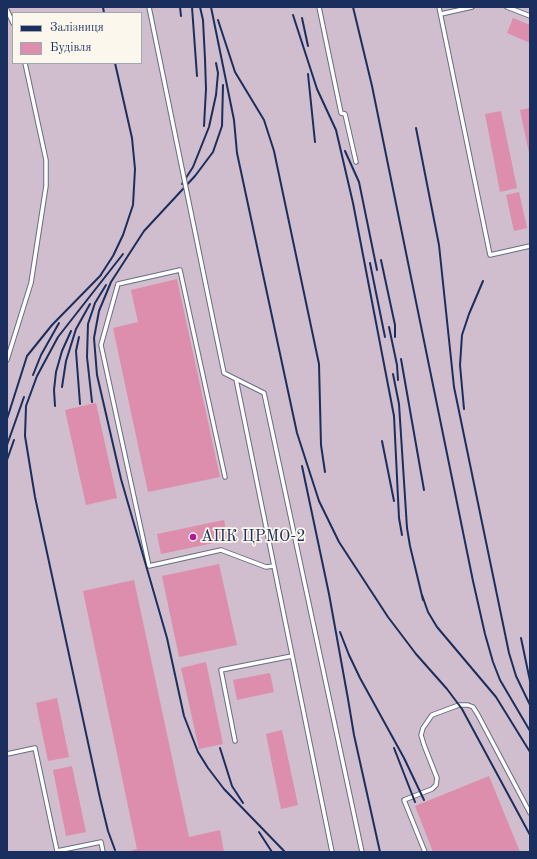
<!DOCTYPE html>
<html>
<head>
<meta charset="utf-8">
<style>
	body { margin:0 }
	#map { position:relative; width:537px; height:859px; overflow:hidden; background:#f4e7cf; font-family:"Old Standard TT",serif }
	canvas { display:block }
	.frame { position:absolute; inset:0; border:8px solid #1b2f5e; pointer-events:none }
	.legend { position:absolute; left:12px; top:12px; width:130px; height:52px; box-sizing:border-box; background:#fbf7ec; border:1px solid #a1a7b3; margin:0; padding:5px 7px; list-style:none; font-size:12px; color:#1b2f5e }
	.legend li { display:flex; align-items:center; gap:8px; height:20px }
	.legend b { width:20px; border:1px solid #a1a7b3 }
</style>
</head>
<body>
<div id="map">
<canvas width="537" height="859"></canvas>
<div class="frame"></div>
<ul class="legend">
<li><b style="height:5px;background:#1b2f5e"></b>Залізниця</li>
<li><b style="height:11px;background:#dc8eac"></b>Будівля</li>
</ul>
</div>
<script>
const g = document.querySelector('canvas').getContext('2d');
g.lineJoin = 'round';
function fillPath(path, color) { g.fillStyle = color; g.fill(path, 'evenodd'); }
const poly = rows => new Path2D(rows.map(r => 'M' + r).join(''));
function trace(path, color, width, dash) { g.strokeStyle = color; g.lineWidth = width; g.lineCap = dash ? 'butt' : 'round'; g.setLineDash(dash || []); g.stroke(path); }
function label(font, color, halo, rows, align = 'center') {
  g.font = font + ' "Old Standard TT",serif'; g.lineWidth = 3.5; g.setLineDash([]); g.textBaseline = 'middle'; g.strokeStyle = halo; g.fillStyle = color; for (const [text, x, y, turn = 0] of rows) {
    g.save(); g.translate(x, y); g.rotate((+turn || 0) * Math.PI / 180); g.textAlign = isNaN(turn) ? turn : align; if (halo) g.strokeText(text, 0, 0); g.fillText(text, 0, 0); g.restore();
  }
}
const industrial = poly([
	[7,7,530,7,530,852,7,852],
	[13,13,141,13,141,63,13,63]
]);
const building = poly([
	[513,18,530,25,530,43,507,33],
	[530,108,530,153,529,153,520,110],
	[501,111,517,188,500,192,485,114],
	[519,192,527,228,514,231,506,195],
	[177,279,220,477,148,492,113,328,138,322,131,290],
	[96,403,117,498,86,505,65,410],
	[224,520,228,540,161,554,157,534],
	[219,564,237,645,179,657,162,576],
	[134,580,189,837,220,830,224,852,127,852,137,849,83,591],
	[206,662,223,744,199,749,181,668],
	[270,673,274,692,237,700,233,680],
	[57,698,69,757,48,761,36,703],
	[282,730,298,805,281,809,266,734],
	[72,766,86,832,66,836,53,770],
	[489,776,520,852,433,852,415,806]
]);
const lane = poly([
	[319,7,341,113,345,114,356,162],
	[439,7,490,255,530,246],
	[507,7,530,16],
	[7,10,13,23],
	[441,14,472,7],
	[213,320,224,373,264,393,362,852],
	[7,360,31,283,46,186,46,160,25,63],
	[236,379,332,852],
	[225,477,180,270,118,284,101,345,149,566,221,550,266,567,274,566],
	[235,741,221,670,292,656],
	[7,754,35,748,57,851,101,842,103,852],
	[425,852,404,800,432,789,436,785,437,778,424,745,421,735,423,728,432,715,459,705,468,705,473,707,478,715,530,813]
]);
const rail = poly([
	[103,7,104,13],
	[180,7,181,16],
	[192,7,197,76],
	[200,7,203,20,205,59,206,89,204,126],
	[211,7,234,120,237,153,297,433,319,501,339,542,388,617,416,654,447,689,462,709,530,835],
	[353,7,372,86,473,581,485,634,493,662,500,680,530,731],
	[293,15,317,89,336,130,353,203,394,416,399,518,402,535],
	[302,18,308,46],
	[218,20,235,72,264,120,274,151,319,364,321,445,325,472],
	[308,74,315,142],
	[223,85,222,126,213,152,195,176,144,231,111,282,99,311,94,338,97,375,121,479,167,638,184,716,198,752,208,768,224,789,285,852],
	[416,128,439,245,454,387,509,653,516,676,530,705],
	[345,151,359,182,377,270],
	[182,184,193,167,209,127,216,95,218,73,216,63],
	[381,260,395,325,395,337],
	[370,263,385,337],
	[100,276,113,256,123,235,133,205,135,169,132,138,115,63],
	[389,327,397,365,398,380],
	[79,337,76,351,80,404],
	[401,359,424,490],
	[393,374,399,404,407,528,410,546,423,600],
	[33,375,41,355,59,323],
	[62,387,66,361,76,329,90,304],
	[92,402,87,357,88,324,95,303,106,285],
	[55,406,54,390,56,372,62,351,71,331],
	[464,409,460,365,462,335,469,314,483,281],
	[7,419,27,356,52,325,101,275],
	[382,441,394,501],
	[7,445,24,397],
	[7,460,14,440],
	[302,466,329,594,348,699,354,735,380,852],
	[422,595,428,612,437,627,496,697,530,752],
	[340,632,349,655,360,678,404,758,424,800],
	[521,638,530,681],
	[220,748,232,786,243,803],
	[394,748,415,802],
	[259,832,272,852],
	[115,850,108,831,100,798,35,497,25,436,26,406,37,376,58,337,123,254]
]);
const laneBridge = poly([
	[149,7,213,320]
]);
const markers = [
	[193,537,4,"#b5179e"]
];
const poiNames = [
	["АПК ЦРМО-2",201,537]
];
fillPath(industrial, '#d0bdcd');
fillPath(building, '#dc8eac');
trace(lane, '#676f86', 5.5);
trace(lane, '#fff', 3.5);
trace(rail, '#1b2f5e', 2);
trace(laneBridge, '#676f86', 5.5, []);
trace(laneBridge, '#fff', 3.5);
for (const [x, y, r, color] of markers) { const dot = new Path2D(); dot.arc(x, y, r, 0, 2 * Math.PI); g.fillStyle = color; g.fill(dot); trace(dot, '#fbf7ec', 1.5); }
label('16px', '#1b2f5e', '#fbf7ec', poiNames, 'left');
</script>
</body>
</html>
